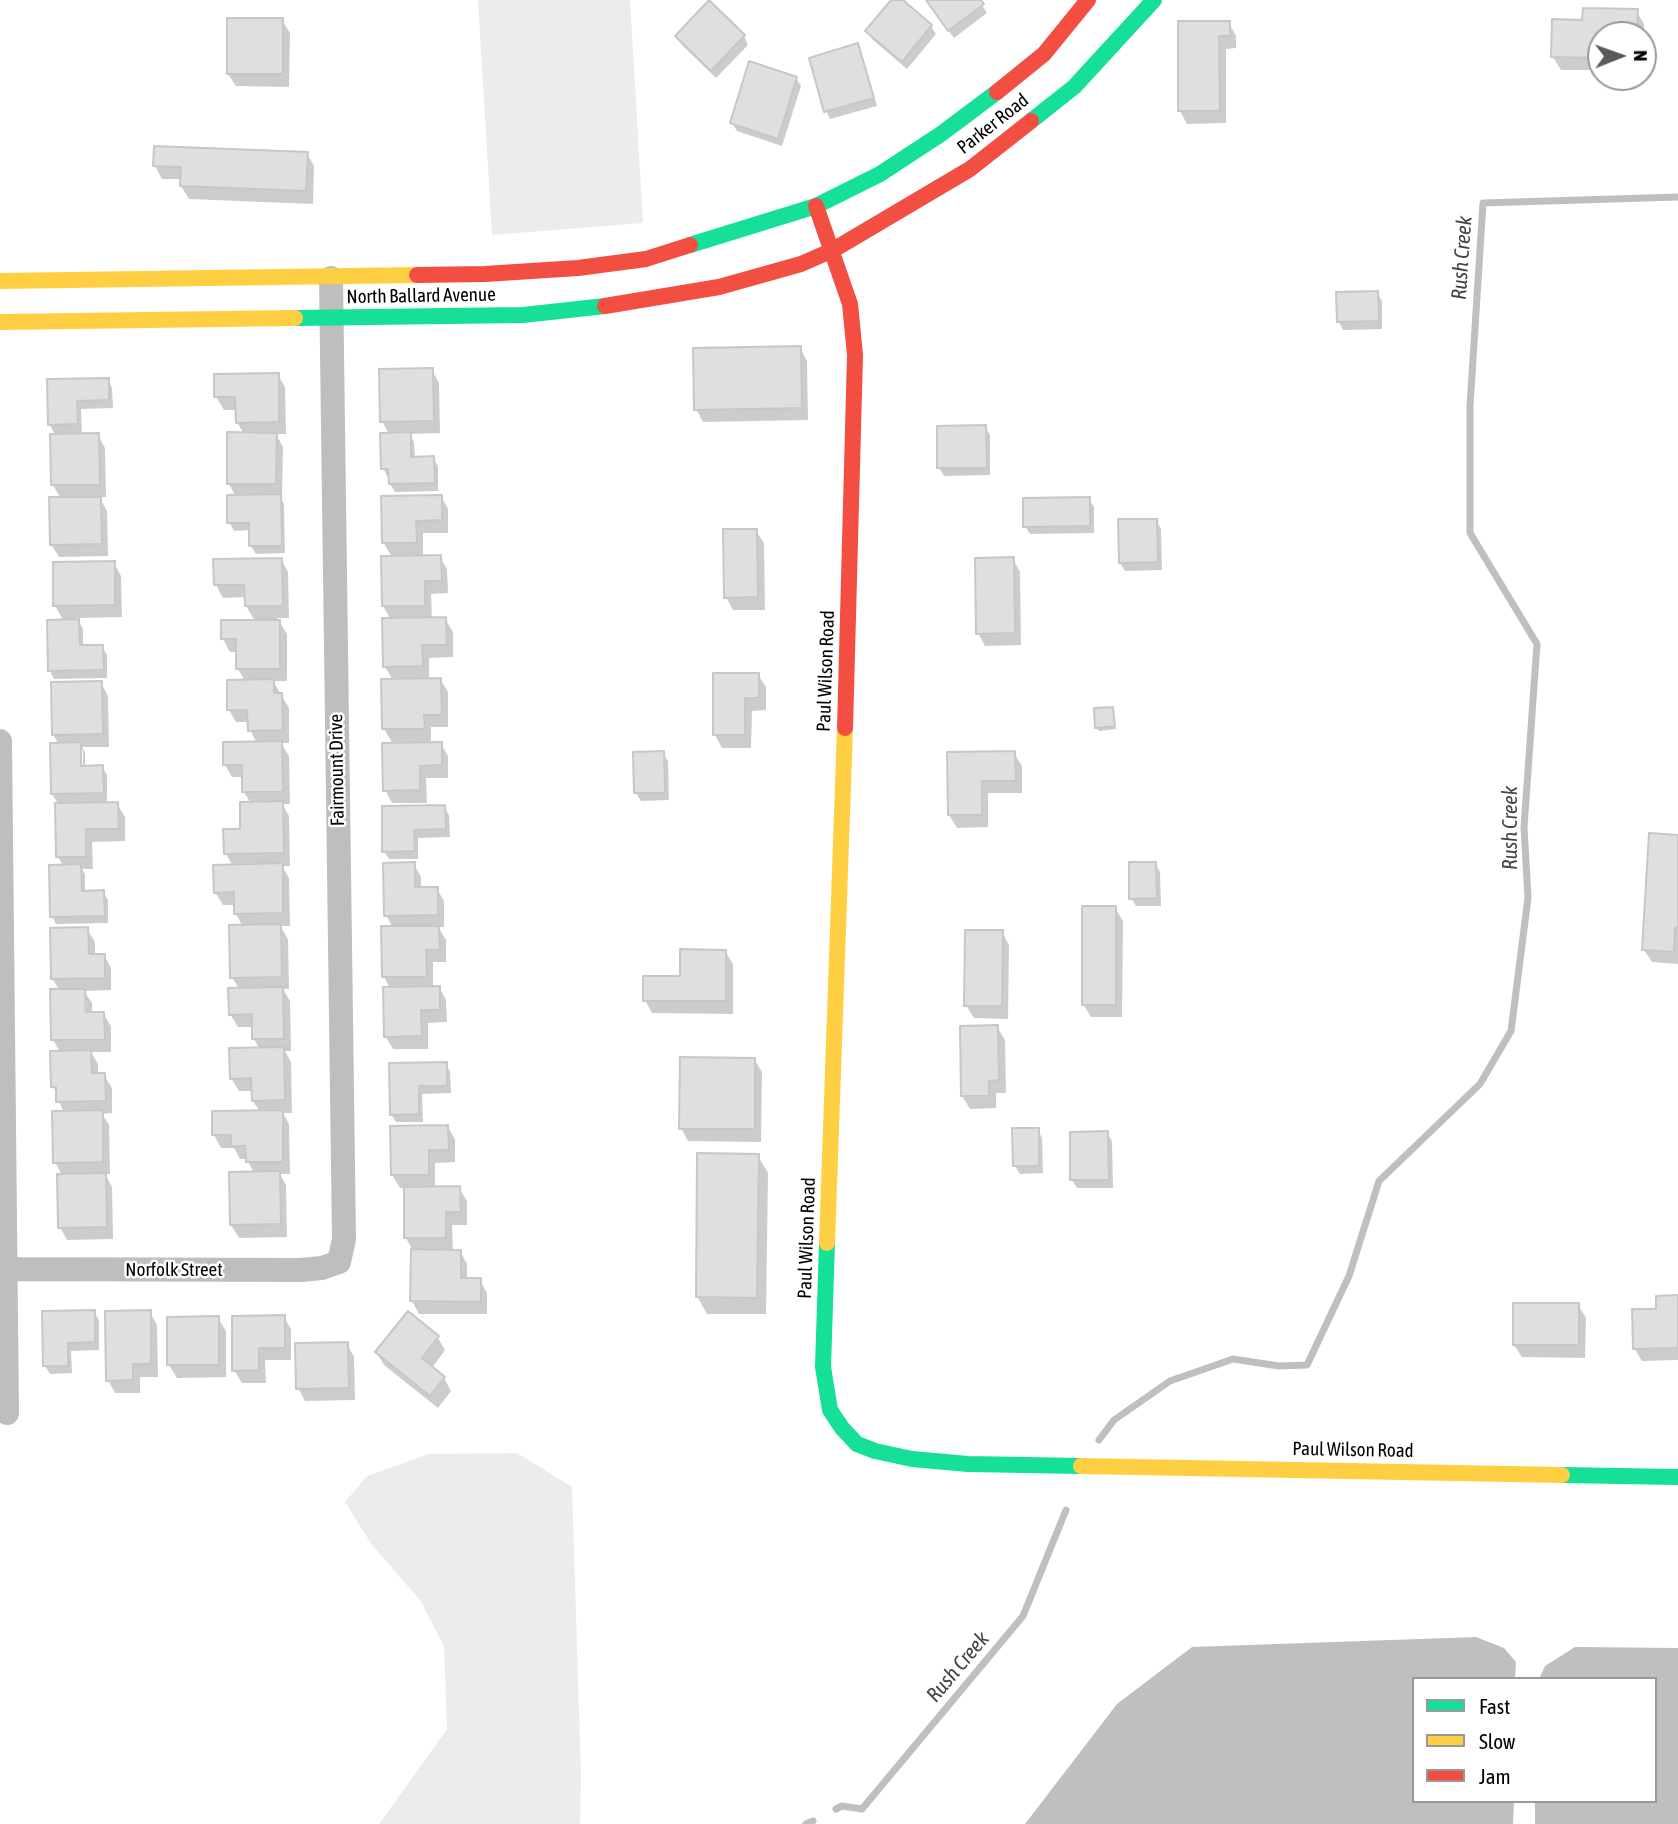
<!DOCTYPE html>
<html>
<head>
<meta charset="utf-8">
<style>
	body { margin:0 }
	#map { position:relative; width:1678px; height:1824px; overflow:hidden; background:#fff; font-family:"Asap Condensed",sans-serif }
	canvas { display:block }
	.legend { position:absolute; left:1412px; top:1677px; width:245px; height:126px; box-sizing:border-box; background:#fff; border:2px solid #999; margin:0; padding:9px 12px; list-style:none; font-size:21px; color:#000 }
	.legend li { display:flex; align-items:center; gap:14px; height:35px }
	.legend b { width:35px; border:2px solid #999 }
	.north { position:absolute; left:1587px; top:21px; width:70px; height:70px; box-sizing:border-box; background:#fff; border:2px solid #999; border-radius:50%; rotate:89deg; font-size:19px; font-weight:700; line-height:28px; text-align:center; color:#000 }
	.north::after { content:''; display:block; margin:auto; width:24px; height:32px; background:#595959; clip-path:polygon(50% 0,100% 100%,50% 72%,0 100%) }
</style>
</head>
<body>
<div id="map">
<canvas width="1678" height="1824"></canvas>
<ul class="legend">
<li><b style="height:9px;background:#16e098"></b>Fast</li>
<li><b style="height:9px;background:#ffcf43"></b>Slow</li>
<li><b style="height:9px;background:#f24e42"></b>Jam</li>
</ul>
<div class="north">N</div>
</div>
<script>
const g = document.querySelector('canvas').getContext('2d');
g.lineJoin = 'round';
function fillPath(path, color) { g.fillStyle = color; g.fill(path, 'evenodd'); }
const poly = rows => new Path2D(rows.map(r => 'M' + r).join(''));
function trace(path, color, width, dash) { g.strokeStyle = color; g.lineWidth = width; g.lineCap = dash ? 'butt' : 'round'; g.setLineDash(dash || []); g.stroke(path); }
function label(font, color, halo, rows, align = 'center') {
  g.font = font + ' "Asap Condensed",sans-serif'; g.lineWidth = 5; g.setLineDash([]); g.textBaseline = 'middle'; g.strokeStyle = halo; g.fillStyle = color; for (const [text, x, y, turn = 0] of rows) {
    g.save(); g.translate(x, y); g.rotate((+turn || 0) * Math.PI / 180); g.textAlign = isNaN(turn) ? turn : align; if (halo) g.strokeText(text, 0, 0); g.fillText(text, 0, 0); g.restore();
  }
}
const green = poly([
	[478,0,630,0,643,223,492,235],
	[517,1453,572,1487,581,1774,580,1824,379,1824,447,1729,444,1646,420,1600,372,1545,345,1502,367,1476,428,1454]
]);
const water = poly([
	[1476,1637,1504,1648,1516,1662,1515,1679,1414,1679,1414,1801,1514,1801,1513,1824,1025,1824,1117,1704,1192,1647],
	[1575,1647,1678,1648,1678,1824,1535,1824,1535,1801,1655,1801,1655,1679,1539,1679,1545,1666]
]);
const shadow = poly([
	[893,0,900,0,931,26,936,34,907,69,872,39,867,31],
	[926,0,979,0,987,13,954,38],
	[709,3,744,36,748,45,716,78,682,45,677,37],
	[1636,11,1644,24,1643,68,1643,35,1601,35,1601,70,1561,70,1553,57,1584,22],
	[282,20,290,33,289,87,236,86,228,74],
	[1179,23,1229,23,1236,36,1236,48,1226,49,1226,123,1187,124,1180,111],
	[857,45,861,53,877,106,830,119,826,111],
	[796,78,801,86,782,146,737,131,732,123],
	[307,154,314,166,313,204,189,199,181,186,182,179,162,179,155,166],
	[1377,293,1382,301,1382,329,1343,330,1339,322],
	[800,348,807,361,808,420,703,422,696,409],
	[432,370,439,383,440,433,409,434,414,442,415,458,433,458,438,466,438,491,395,492,390,484,390,476,387,476,383,468,389,434,382,421],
	[278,375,285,387,286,434,276,434,283,447,282,497,280,497,284,504,285,553,256,554,251,546,251,530,234,531,229,522,236,497,229,484,244,434,237,422,237,410,224,410,216,397],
	[108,379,112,388,113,408,81,409,82,435,98,435,105,448,106,497,99,497,107,511,108,556,59,557,51,544,61,499,53,485,56,436,49,424,49,380],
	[985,427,990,435,990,475,944,476,939,468],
	[441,496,448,509,448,533,423,533,423,557,440,557,447,569,448,593,431,594,432,619,445,619,453,632,453,657,429,658,429,680,440,679,448,692,448,727,431,727,431,744,441,744,448,756,448,778,426,778,427,803,392,803,385,790,393,744,384,729,393,680,385,667,391,620,383,606,392,557,383,542],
	[1089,499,1094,507,1094,533,1030,534,1025,526],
	[1156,520,1161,529,1162,570,1125,571,1120,563],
	[756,531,764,543,765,610,733,610,726,597],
	[281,559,288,572,289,618,277,618,287,634,287,681,273,681,289,708,289,743,281,743,289,756,290,804,282,804,289,816,290,866,282,866,289,878,290,926,280,926,288,939,289,989,283,989,290,1001,291,1051,285,1051,291,1062,292,1113,283,1113,289,1124,290,1174,280,1174,286,1185,287,1237,239,1238,231,1225,254,1173,247,1159,240,1159,234,1148,221,1148,214,1135,260,1112,253,1101,253,1091,239,1091,231,1078,260,1050,254,1039,254,1027,238,1027,230,1014,239,989,232,977,243,927,236,914,236,905,223,905,215,892,233,866,226,854,242,831,251,804,244,792,244,777,232,777,225,765,257,743,250,730,249,722,236,722,229,710,245,681,238,669,238,652,230,652,223,639,255,621,246,606,246,597,223,598,216,585],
	[1013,559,1020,572,1021,645,985,646,978,633],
	[114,563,121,576,122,617,77,618,83,629,83,647,102,647,107,655,107,678,54,679,50,671,64,621,55,606],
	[758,675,766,687,766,710,752,711,751,748,722,748,715,735],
	[101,683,108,696,109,747,82,747,85,752,85,767,102,767,107,775,107,804,117,804,125,817,125,841,92,842,93,869,82,869,85,874,85,892,103,892,108,900,108,923,56,924,52,916,64,867,58,857,59,805,52,794,59,744,53,735],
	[79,750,83,750,83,774,80,775],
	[1112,708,1116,729,1099,731,1097,728],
	[663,753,668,761,669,800,641,801,636,793],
	[1014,753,1022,766,1022,793,988,793,988,827,957,828,949,815,949,754],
	[444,807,449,815,450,837,418,838,418,859,389,859,384,851],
	[1678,837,1678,964,1652,962,1644,950],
	[414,864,421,877,421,889,437,889,444,901,444,927,438,927,446,940,446,962,433,962,433,987,439,987,446,1000,447,1022,428,1023,428,1049,393,1049,386,1037,390,988,384,977,393,928,386,915],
	[1155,864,1160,872,1161,906,1136,906,1131,898],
	[1115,908,1123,921,1122,1017,1091,1017,1083,1004],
	[87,929,95,942,95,956,104,955,111,968,111,990,84,991,92,1003,92,1014,103,1014,111,1026,111,1052,91,1052,98,1064,98,1075,104,1075,112,1088,112,1113,102,1114,109,1125,110,1174,105,1174,112,1187,113,1239,67,1240,60,1227,62,1175,55,1162,64,1113,53,1086,60,1052,53,1040,60,991,52,978],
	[84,1001,87,1001,87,1021],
	[1002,932,1009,945,1008,1019,974,1018,966,1005],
	[725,951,733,964,733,1014,652,1013,645,1000],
	[997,1027,1005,1040,1006,1093,996,1093,996,1108,970,1109,962,1096],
	[754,1059,762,1072,761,1142,688,1141,681,1128],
	[446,1064,450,1072,451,1093,422,1094,423,1122,396,1122,391,1114,391,1065],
	[447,1126,455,1139,455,1162,435,1163,435,1188,459,1188,467,1201,467,1225,452,1225,453,1251,460,1251,467,1264,467,1280,480,1280,487,1293,487,1314,419,1314,412,1301,412,1249,406,1238,405,1188,400,1188,392,1175],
	[1038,1130,1042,1138,1043,1173,1020,1174,1015,1166],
	[1107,1133,1112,1141,1113,1188,1077,1188,1072,1180,1071,1134],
	[758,1156,768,1173,766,1314,707,1314,697,1296],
	[1678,1297,1678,1360,1642,1361,1634,1348,1658,1310],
	[1578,1305,1586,1318,1585,1358,1522,1357,1514,1345],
	[94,1312,99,1320,99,1350,71,1351,72,1373,50,1374,45,1366],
	[150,1312,157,1325,158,1377,140,1377,140,1393,115,1393,108,1380],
	[408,1313,438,1338,445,1350,432,1368,444,1378,451,1391,438,1408,384,1365,377,1353],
	[284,1317,291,1329,291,1360,265,1360,266,1383,242,1383,234,1370],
	[218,1318,226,1331,226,1377,177,1378,169,1365],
	[347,1344,354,1357,355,1400,305,1401,298,1388]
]);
const stream = poly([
	[1099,1440,1114,1420,1170,1381,1233,1359,1279,1366,1307,1365,1349,1276,1379,1181,1480,1084,1511,1031,1528,898,1524,827,1537,644,1470,533,1470,406,1483,203,1678,197],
	[836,1809,842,1806,862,1809,1023,1616,1066,1510],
	[806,1824,813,1821]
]);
const building = poly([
	[709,0,745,35,711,71,675,36,709,0],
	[891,0,903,0,932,25,902,62,865,31,891,0],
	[926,0,981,0,984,4,948,31,926,0],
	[1583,8,1638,9,1637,35,1601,35,1601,58,1551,57,1552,19,1582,20,1583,8],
	[227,18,283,18,283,74,227,74,227,18],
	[1178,21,1230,21,1230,36,1219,36,1220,111,1178,111,1178,21],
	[858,43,874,98,824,112,809,58,858,43],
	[749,61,797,77,778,139,730,123,749,61],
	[154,146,308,152,306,191,180,186,181,167,153,166,154,146],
	[1378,291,1379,321,1337,322,1336,292,1378,291],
	[801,346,802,408,694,410,693,348,801,346],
	[433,368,434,421,380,422,379,369,433,368],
	[279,373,279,422,236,423,235,397,214,397,214,374,279,373],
	[109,378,109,400,77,401,78,424,48,425,47,379,109,378],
	[986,425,987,468,937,468,937,426,986,425],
	[227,432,277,433,276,484,227,484,227,432],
	[411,432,411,457,434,456,435,483,389,484,388,469,381,469,380,433,411,432],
	[99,433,100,485,51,485,50,434,99,433],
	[281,494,282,546,249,546,249,523,227,523,227,495,281,494],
	[442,495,442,520,416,521,417,543,382,543,381,496,442,495],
	[49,497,101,497,102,544,50,545,49,497],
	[1090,497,1090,526,1023,527,1023,498,1090,497],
	[1118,519,1157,519,1158,562,1119,563,1118,519],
	[723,529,757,529,758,597,724,598,723,529],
	[441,555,442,581,425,581,425,606,382,606,381,556,441,555],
	[1014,557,1015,633,976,634,975,558,1014,557],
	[282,558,283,606,245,606,244,585,214,585,213,559,282,558],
	[115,561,115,605,53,606,53,562,115,561],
	[446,617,447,645,422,645,423,666,383,667,382,618,446,617],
	[79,619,80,645,103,645,104,670,48,671,47,620,79,619],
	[221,620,280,620,280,669,236,669,236,639,221,639,221,620],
	[713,673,759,673,759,698,745,698,745,735,713,735,713,673],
	[441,678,442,715,424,715,425,729,382,729,381,679,441,678],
	[274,679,274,693,282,693,283,730,248,731,247,710,227,710,227,680,274,679],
	[102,681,103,734,52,735,51,682,102,681],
	[1113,707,1115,726,1095,728,1094,708,1113,707],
	[282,741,283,792,242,792,242,765,223,765,223,742,282,741],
	[81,742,81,766,103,765,104,793,51,794,50,743,81,742],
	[442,742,442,765,420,766,420,790,383,791,382,743,442,742],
	[664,751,665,793,634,793,633,752,664,751],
	[1015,751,1016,781,982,781,982,815,948,815,947,752,1015,751],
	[283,801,284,853,224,854,223,829,240,829,240,802,283,801],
	[118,802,119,829,86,829,86,857,56,857,55,803,118,802],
	[445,805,446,829,414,830,415,851,382,852,382,806,445,805],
	[1649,833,1678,835,1678,928,1675,928,1674,952,1642,950,1649,833],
	[415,862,415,887,438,887,438,915,384,916,383,863,415,862],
	[1129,862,1156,862,1157,898,1129,899,1129,862],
	[283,863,283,913,234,914,234,892,214,893,213,865,283,863],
	[81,864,82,891,104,890,105,916,50,917,49,865,81,864],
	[1082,906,1116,906,1116,1005,1082,1005,1082,906],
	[281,924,282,977,230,978,229,925,281,924],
	[381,926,439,926,440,950,426,950,427,977,382,977,381,926],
	[88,927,89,954,105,954,105,978,51,979,50,928,88,927],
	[965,930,1003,930,1002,1006,964,1006,965,930],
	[680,949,726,950,726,1001,643,1001,643,976,680,976,680,949],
	[440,986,440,1010,421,1010,422,1036,384,1037,383,987,440,986],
	[283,987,284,1039,252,1039,252,1014,229,1015,228,988,283,987],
	[50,989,85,989,86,1012,104,1012,105,1040,51,1040,50,989],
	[998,1025,999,1080,989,1081,989,1096,961,1096,960,1026,998,1025],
	[284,1047,285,1100,252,1101,251,1078,230,1079,229,1048,284,1047],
	[91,1050,92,1073,105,1073,106,1101,56,1102,56,1087,51,1087,50,1051,91,1050],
	[680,1057,755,1058,755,1129,679,1129,680,1057],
	[447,1062,447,1086,419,1086,419,1114,390,1115,389,1063,447,1062],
	[103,1110,103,1162,53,1163,52,1111,103,1110],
	[283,1110,283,1162,246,1162,245,1146,231,1146,231,1135,212,1135,212,1111,283,1110],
	[448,1125,449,1150,429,1150,429,1175,391,1175,390,1126,448,1125],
	[1012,1128,1039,1128,1039,1166,1013,1166,1012,1128],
	[1108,1131,1109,1180,1070,1180,1070,1132,1108,1131],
	[697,1153,759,1154,757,1298,696,1297,697,1153],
	[280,1171,281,1224,230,1225,229,1172,280,1171],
	[106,1173,107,1227,58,1228,57,1174,106,1173],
	[460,1186,461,1212,446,1212,446,1238,404,1238,404,1187,460,1186],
	[411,1249,461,1250,461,1278,481,1278,481,1302,410,1301,411,1249],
	[1678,1295,1678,1348,1633,1349,1632,1309,1656,1309,1656,1296,1678,1295],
	[1513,1303,1579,1303,1579,1345,1513,1345,1513,1303],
	[95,1310,95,1342,68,1343,68,1366,43,1366,42,1311,95,1310],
	[151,1310,151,1364,133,1364,133,1380,106,1381,105,1311,151,1310],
	[408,1311,439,1336,422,1358,445,1377,430,1396,375,1352,408,1311],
	[285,1315,285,1348,259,1348,259,1370,232,1371,232,1316,285,1315],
	[219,1316,219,1365,167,1365,167,1317,219,1316],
	[348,1342,349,1388,296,1389,295,1343,348,1342]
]);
const street = poly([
	[0,741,7,1413],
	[7,1269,301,1270,322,1268,339,1262,344,1239,331,278]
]);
const fast = poly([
	[1031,121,1074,87,1154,0],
	[690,245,816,206,880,174,941,134,997,92],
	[295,318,523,315,605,306],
	[827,1243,823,1367,830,1410,842,1428,857,1444,875,1451,912,1459,968,1464,1081,1466],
	[1562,1475,1678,1477]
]);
const slow = poly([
	[0,281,417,275],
	[0,322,295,318],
	[827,1243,845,728],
	[1081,1466,1562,1475]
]);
const jam = poly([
	[997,92,1044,54,1088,0],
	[816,206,850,304,855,355,845,728],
	[417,275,485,274,578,268,646,259,690,245],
	[605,306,719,287,801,264,833,250,970,169,1031,121]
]);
const streetNames = [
	["Parker Road",993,124,-38],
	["North Ballard Avenue",421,296,-1],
	["Paul Wilson Road",826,671,-88],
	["Fairmount Drive",337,770,-91],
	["Paul Wilson Road",807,1238,-88],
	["Norfolk Street",174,1270],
	["Paul Wilson Road",1353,1450,1]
];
const waterNames = [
	["Rush Creek",1462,258,-86],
	["Rush Creek",1510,828,-90],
	["Rush Creek",958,1667,-50]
];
fillPath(green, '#ececec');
fillPath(water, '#bfbfbf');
fillPath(shadow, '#0003');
trace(stream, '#bfbfbf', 7);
fillPath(building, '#dfdfdf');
trace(building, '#c7c7c7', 2);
trace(street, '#bebebe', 24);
trace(fast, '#16e098', 16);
trace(slow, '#ffcf43', 16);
trace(jam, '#f24e42', 16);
label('19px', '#000', '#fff', streetNames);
label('italic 21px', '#444', '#fff', waterNames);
</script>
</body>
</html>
